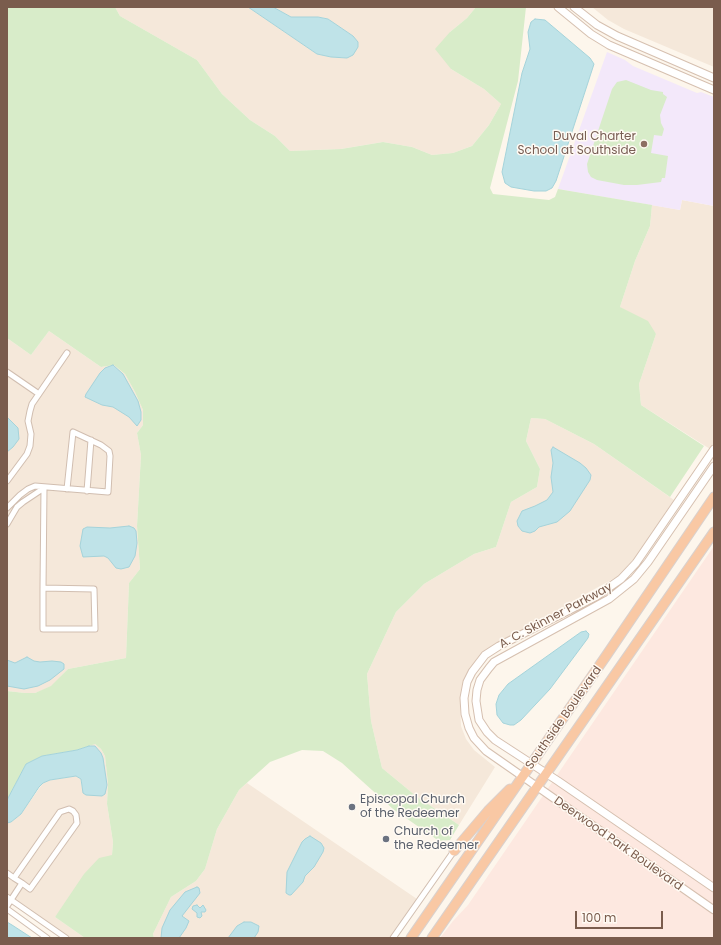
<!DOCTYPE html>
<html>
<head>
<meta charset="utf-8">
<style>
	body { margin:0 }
	#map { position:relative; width:721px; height:945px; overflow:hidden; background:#fdf6ec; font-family:Poppins,sans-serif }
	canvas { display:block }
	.frame { position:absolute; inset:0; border:8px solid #7a5c4d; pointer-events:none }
	.scale { position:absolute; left:575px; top:911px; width:88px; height:18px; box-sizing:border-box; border:2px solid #7a5c4d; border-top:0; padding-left:5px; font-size:12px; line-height:14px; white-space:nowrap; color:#7a5c4d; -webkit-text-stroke:3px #fffaf3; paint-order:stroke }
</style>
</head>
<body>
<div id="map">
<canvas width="721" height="945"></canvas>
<div class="frame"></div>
<div class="scale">100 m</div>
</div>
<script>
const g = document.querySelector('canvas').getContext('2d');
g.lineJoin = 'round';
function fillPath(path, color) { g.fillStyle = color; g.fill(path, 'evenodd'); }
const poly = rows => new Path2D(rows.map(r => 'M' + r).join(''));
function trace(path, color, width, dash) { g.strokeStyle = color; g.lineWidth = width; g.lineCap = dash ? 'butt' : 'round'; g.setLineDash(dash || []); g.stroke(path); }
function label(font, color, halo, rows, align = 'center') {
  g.font = font + ' Poppins,sans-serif'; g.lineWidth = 3; g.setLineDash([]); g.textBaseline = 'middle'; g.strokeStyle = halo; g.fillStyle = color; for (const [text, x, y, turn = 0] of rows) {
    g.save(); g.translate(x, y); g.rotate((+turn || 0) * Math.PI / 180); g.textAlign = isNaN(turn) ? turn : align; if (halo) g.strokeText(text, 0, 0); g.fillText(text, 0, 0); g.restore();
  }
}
const residential = poly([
	[115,7,248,7,317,54,331,57,347,58,353,36,339,27,328,19,318,17,291,17,273,7,476,7,467,18,450,32,451,69,484,89,501,104,489,125,472,146,453,153,432,155,412,147,383,142,341,149,290,151,275,136,250,120,222,94,197,60,120,16],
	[592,7,714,7,714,67,624,29,608,20],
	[682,200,714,206,714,442,710,449,641,405,639,384,656,334,620,307,635,261,650,226,652,205,680,210],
	[49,331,101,367,114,365,125,374,135,392,143,410,143,425,137,433,141,455,137,526,140,569,129,583,126,658,68,669,51,687,35,693,25,693,7,691,7,338,31,355],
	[531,418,545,419,594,444,674,500,636,556,620,575,571,602,554,614,489,648,476,660,468,672,462,685,460,700,461,726,466,739,474,750,495,767,459,825,416,796,382,768,371,721,367,674,396,612,424,584,474,554,496,547,511,502,537,487,540,469,526,441],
	[91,744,95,744,101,749,105,756,108,784,107,804,113,842,112,855,55,917,85,938,70,938,7,894,7,823,11,822,21,814,43,783,50,780,76,776,81,779,82,788,91,745,89,746],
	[247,783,417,899,390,938,154,938,153,934,171,897,196,881,205,869,217,829,239,790]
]);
const commercial = poly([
	[714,546,714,938,440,938,453,921,468,905]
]);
const education = poly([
	[607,52,625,60,633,66,697,93,701,92,714,97,714,206,682,200,680,210,558,189]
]);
const green = poly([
	[7,7,115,7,120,16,197,60,222,94,250,120,275,136,290,151,341,149,383,142,412,147,432,155,453,153,472,146,489,125,501,104,484,89,451,69,435,49,450,32,467,18,476,7,526,7,518,81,490,188,493,194,549,200,555,197,558,189,652,205,650,226,635,261,620,307,648,321,656,334,639,384,641,405,704,446,670,497,594,444,545,419,531,418,526,441,540,469,537,487,511,502,496,547,474,554,424,584,396,612,367,674,371,721,382,768,416,796,459,825,450,840,439,841,393,809,342,763,323,751,302,750,270,762,239,790,217,829,205,869,196,881,171,897,153,934,154,938,85,938,55,917,84,874,99,858,112,855,113,842,107,804,108,784,105,756,101,749,95,744,77,750,42,756,26,764,7,800,7,691,25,693,35,693,51,686,68,669,126,658,129,583,140,569,137,526,141,455,137,433,143,425,143,410,135,392,125,374,114,365,101,367,49,331,31,355,7,338],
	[626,80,651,90,663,92,663,94,667,97,660,115,661,123,664,129,662,136,654,135,651,153,668,156,665,178,662,178,661,182,637,185,624,185,597,180,591,177,588,172,587,164,612,89,617,82]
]);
const water = poly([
	[248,7,273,7,291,17,318,17,328,19,353,36,358,42,358,47,353,55,347,58,331,57,317,54,248,7],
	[535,19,545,20,590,58,594,64,556,181,552,188,546,191,534,191,511,187,505,183,502,172,522,73,530,49,528,32,531,22,535,19],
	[113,365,123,374,138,401,141,412,141,420,137,426,129,417,113,407,102,405,85,397,86,394,100,373,105,368,113,365],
	[7,417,18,428,19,439,13,447,7,452,7,417],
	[553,447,580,463,586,468,591,475,590,480,570,511,557,522,539,527,535,531,530,533,522,531,518,526,517,521,522,511,535,506,547,500,553,492,551,477,553,463,551,450,553,447],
	[129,526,134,528,136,531,137,543,135,556,129,567,121,569,116,568,108,558,104,556,83,557,80,546,83,529,87,527,110,528,129,526],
	[586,631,589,634,588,638,550,689,521,720,514,725,510,725,503,723,497,715,496,704,499,695,508,684,581,632,586,631],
	[27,657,34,661,40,662,52,661,61,662,64,664,64,669,50,680,38,686,24,689,7,686,7,660,15,663,27,657],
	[89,746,95,746,101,753,103,758,107,785,105,794,102,796,86,795,83,793,81,779,76,776,50,780,43,783,39,787,21,814,11,822,7,823,7,800,26,764,42,756,77,750,89,746],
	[310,836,321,843,324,848,323,852,314,867,305,876,303,882,291,895,289,895,286,893,287,872,302,842,305,839,310,836],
	[197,887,199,888,200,893,182,916,189,921,186,928,179,938,161,938,162,928,170,910,185,892,197,887],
	[197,905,200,908,203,905,206,910,205,912,201,912,202,916,200,918,197,917,197,913,192,909,193,906,197,905],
	[7,922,12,925,32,938,7,938,7,922],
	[244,922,251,922,259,926,258,932,254,938,228,938,237,926,244,922]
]);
const minor = poly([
	[7,372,39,394],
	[7,481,27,454,30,446,31,434,28,421,30,411,32,404,67,353],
	[87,491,91,440],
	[7,508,20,495,28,489,35,486,108,492,110,456,109,451,101,445,73,432,67,489],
	[7,524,17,507,23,502,44,488],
	[43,588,94,589,95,629,43,629,43,588],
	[43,588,44,488],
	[7,873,14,878,22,883,30,889,77,823,76,815,73,811,69,809,60,812,14,878],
	[7,897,66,938],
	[7,906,22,883],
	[7,909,47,938],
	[393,938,454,851]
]);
const secondary = poly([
	[558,7,591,34,609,45,714,90],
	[574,7,597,25,617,36,714,78],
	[714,449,636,563,621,579,595,597,499,646,485,655,472,672,467,682,464,698,465,714,469,728,474,738,486,751,714,910],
	[714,466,648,562,634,579,609,599,494,662,489,668,480,680,477,690,476,701,479,720,487,732,495,740,558,781,714,888]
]);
const trunk = poly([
	[454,851,488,811,510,789],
	[411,938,606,656,714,497],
	[432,938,714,532]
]);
const markers = [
	[644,144,4,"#8d6e63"],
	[352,807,4,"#6b7280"],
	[386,839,4,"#6b7280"]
];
const educationNames = [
	["Duval Charter",636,137],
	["School at Southside",636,151]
];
const streetNames = [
	["A. C. Skinner Parkway",556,616,-28],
	["Southside Boulevard",564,718,-55],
	["Deerwood Park Boulevard",618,844,35]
];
const worshipNames = [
	["Episcopal Church",360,800],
	["of the Redeemer",360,814],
	["Church of",394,832],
	["the Redeemer",394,846]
];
fillPath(residential, '#f5e8da');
fillPath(commercial, '#fde8e0');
fillPath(education, '#f3e8fa');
fillPath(green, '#d8ecc9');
fillPath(water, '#bfe3e8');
trace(water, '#a5d3da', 1);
trace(minor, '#d1beb0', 7);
trace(secondary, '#d6c0b0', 9);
trace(trunk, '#dad1cd', 11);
trace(minor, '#fff', 5);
trace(secondary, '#fff', 7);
trace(trunk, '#f9c8a4', 9);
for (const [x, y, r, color] of markers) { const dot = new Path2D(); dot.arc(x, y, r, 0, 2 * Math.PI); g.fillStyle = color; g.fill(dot); trace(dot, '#fffaf3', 1.5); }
label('12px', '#785e54', '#fffaf3', educationNames, 'right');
label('12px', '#7a5c4d', '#fffaf3', streetNames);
label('12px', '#5b616d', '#fffaf3', worshipNames, 'left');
</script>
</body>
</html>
